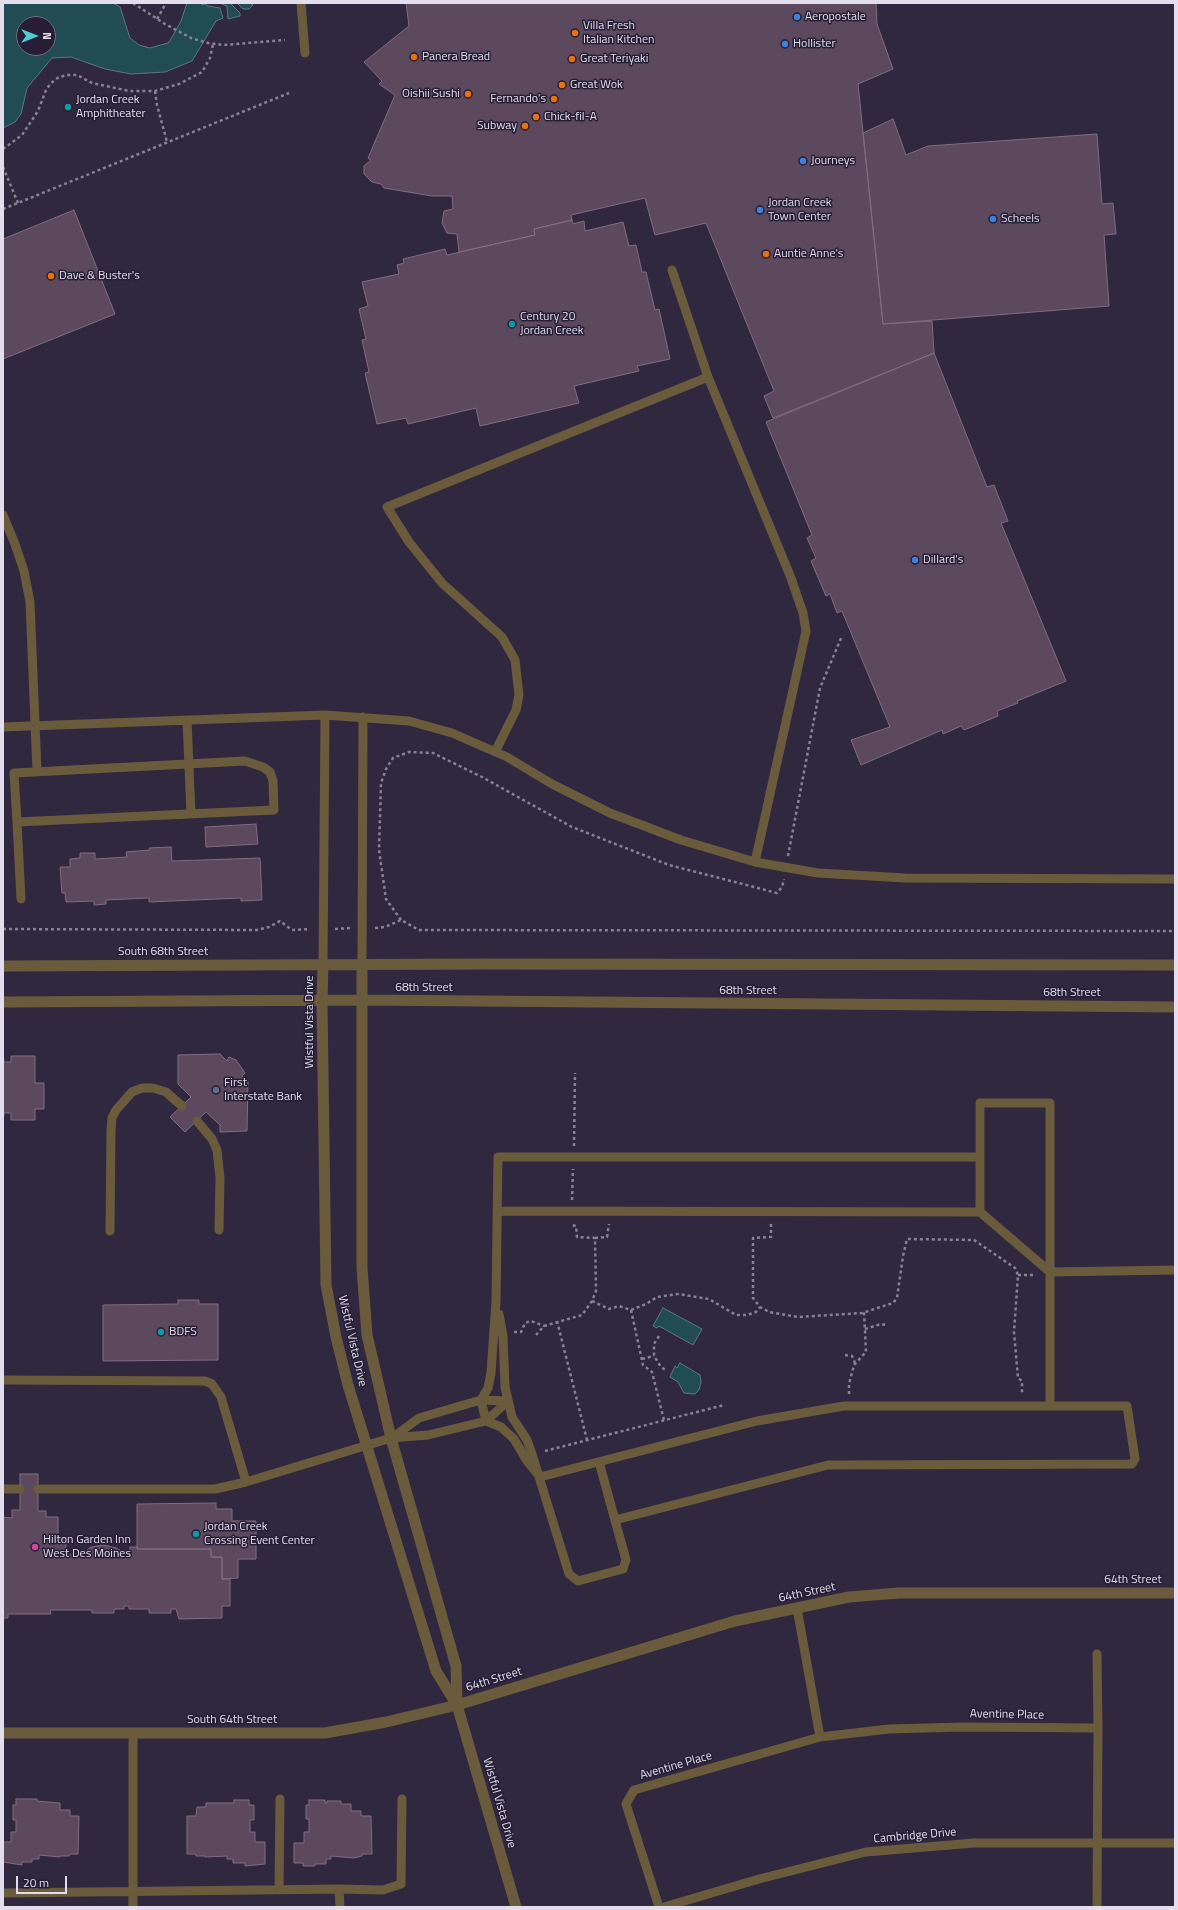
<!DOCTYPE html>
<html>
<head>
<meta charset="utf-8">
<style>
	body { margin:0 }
	#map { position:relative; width:1178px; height:1910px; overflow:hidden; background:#30283f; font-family:"Titillium Web",sans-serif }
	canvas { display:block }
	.frame { position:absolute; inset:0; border:4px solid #e3deed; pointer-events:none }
	.north { position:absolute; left:16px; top:16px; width:40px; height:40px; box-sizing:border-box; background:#261e35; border:1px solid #726b7f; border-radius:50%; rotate:90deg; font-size:11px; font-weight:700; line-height:16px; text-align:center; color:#e3deed }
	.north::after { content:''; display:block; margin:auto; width:14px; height:18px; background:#51ccd4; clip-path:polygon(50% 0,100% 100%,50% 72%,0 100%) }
	.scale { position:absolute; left:16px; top:1876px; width:51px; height:18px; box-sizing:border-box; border:2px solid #e3deed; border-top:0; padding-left:5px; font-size:12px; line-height:14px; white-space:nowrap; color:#e3deed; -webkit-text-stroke:3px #261e35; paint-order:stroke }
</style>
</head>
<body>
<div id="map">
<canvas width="1178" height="1910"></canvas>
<div class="frame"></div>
<div class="north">N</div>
<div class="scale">20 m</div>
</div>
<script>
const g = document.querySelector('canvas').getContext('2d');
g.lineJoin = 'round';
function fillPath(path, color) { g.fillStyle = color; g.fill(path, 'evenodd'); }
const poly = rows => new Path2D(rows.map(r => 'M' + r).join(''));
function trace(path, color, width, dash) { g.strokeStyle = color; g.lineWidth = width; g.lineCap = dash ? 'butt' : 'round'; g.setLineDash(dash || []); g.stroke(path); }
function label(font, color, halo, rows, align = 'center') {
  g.font = font + ' "Titillium Web",sans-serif'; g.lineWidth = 3; g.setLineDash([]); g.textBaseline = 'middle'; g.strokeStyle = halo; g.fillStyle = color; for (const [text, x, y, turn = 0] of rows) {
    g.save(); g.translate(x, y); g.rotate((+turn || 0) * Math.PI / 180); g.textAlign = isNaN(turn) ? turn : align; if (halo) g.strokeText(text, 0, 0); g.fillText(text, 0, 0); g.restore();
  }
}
const water = poly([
	[3,3,113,3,120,7,130,38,139,45,150,48,168,43,171,39,181,21,187,3,201,3,202,5,205,4,208,6,220,8,223,18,216,21,192,61,165,72,131,74,105,69,71,57,52,58,27,88,21,114,15,122,3,128,3,3],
	[24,24,48,24,48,48,24,48,24,24],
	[219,3,230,3,240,13,240,16,228,19,227,6,219,3],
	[237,3,250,3,253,5,249,9,243,9,237,3],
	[663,1308,702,1329,693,1345,659,1326,657,1328,653,1326,663,1308],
	[680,1363,700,1375,701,1382,699,1390,695,1394,684,1393,678,1382,670,1377,675,1366,677,1368,680,1363]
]);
const building = poly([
	[406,3,876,3,877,24,893,69,858,84,883,324,932,321,934,353,773,418,764,396,774,391,706,223,655,235,645,198,571,215,572,220,534,229,535,235,459,252,457,234,447,233,442,223,444,211,453,209,452,196,432,196,384,188,381,184,372,182,364,174,364,166,371,160,368,158,395,95,379,84,382,81,364,62,409,26,406,3],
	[893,119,906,155,928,146,1097,134,1102,204,1113,203,1116,234,1104,235,1109,306,883,324,863,133,893,119],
	[74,210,115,314,3,359,3,239,74,210],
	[572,220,573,224,584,221,585,231,623,222,629,246,636,245,642,272,646,272,655,310,659,309,670,359,637,366,639,371,574,386,579,403,480,426,476,408,408,424,406,418,377,424,365,373,369,372,362,340,366,339,359,309,368,306,362,282,399,274,397,265,404,263,403,259,445,249,447,255,535,235,534,229,572,220],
	[934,353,987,487,994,485,1008,521,1001,523,1066,681,1017,701,1018,703,997,711,998,716,964,730,961,726,943,734,942,730,861,765,851,740,890,727,842,611,837,613,830,594,826,596,811,561,816,558,807,538,812,535,766,422,934,353],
	[256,824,258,844,206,847,205,827,256,824],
	[171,847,172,861,260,858,262,900,241,901,241,898,149,902,149,898,106,900,106,904,94,905,94,901,66,902,65,893,62,893,60,867,70,867,70,859,80,858,80,853,95,853,95,859,127,857,126,852,150,850,149,848,171,847],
	[3,1053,4,1062,11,1062,11,1056,35,1056,35,1083,44,1083,44,1109,35,1109,35,1120,11,1120,11,1113,4,1113,3,1122,3,1053],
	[220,1054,227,1061,229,1057,236,1060,245,1073,242,1076,248,1081,247,1131,220,1132,220,1125,206,1112,185,1132,170,1117,191,1097,178,1084,178,1055,220,1054],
	[178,1300,199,1300,199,1304,218,1304,218,1360,103,1361,103,1305,178,1304,178,1300],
	[20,1474,38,1474,38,1511,46,1511,46,1517,58,1517,58,1537,66,1537,66,1555,81,1555,81,1551,86,1551,91,1547,104,1545,116,1548,121,1551,130,1551,130,1547,137,1547,137,1549,211,1549,211,1557,222,1557,222,1579,230,1579,230,1606,222,1606,222,1618,179,1619,176,1609,171,1609,171,1613,149,1613,149,1609,129,1609,129,1606,124,1606,124,1609,114,1609,114,1613,92,1613,92,1610,50,1610,51,1614,8,1614,8,1618,3,1618,3,1517,12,1518,12,1510,20,1510,20,1474],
	[216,1503,216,1509,232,1509,232,1521,256,1521,256,1559,238,1559,238,1578,222,1579,222,1557,211,1557,211,1549,137,1549,137,1504,216,1503],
	[16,1799,37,1799,37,1801,60,1803,60,1810,70,1810,70,1816,79,1816,78,1854,70,1854,69,1856,60,1856,60,1857,39,1855,39,1859,32,1859,32,1862,22,1862,22,1865,3,1862,3,1842,11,1842,11,1832,16,1832,16,1820,13,1820,13,1805,16,1805,16,1799],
	[234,1800,249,1800,249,1805,254,1805,254,1820,250,1820,250,1832,255,1832,255,1842,265,1842,265,1864,245,1866,245,1863,233,1863,233,1859,227,1859,227,1856,205,1857,205,1856,196,1856,196,1854,187,1854,187,1816,196,1816,197,1807,206,1807,206,1803,234,1803,234,1800],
	[309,1800,325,1800,325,1803,327,1803,327,1801,341,1801,341,1804,351,1804,351,1811,361,1811,361,1816,371,1816,372,1854,362,1854,362,1856,354,1858,331,1856,331,1859,326,1859,326,1864,315,1864,315,1866,303,1866,303,1863,294,1863,294,1843,304,1843,304,1832,309,1832,309,1819,306,1819,306,1805,309,1805,309,1800]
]);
const path = poly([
	[133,3,165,24,191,38,208,43,224,45,285,40],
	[157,19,166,3],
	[155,91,157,105,167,142],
	[3,149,22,135,38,111,46,90,51,83,59,77,68,75,77,75,92,83,106,86,129,91,155,91,179,84,202,72,210,58,213,44],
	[3,167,18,203],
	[3,209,289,93],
	[788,856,820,688,842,636],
	[401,920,386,899,379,850,381,783,386,769,393,758,409,752,433,753,482,777,572,827,669,865,777,893,782,887,784,879],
	[375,928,385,927,401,920,419,930,1175,931],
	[3,929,257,930,269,927,280,921,292,930,310,929],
	[335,929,350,928],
	[574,1146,575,1073],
	[572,1200,573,1169],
	[771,1224,771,1237,753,1238,753,1298,760,1307,769,1312,798,1317,862,1313,893,1303,897,1298,903,1256,907,1239,974,1240,1015,1268,1018,1275,1014,1332,1018,1378,1022,1381,1022,1394],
	[595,1238,607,1237,609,1224],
	[1018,1275,1034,1275],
	[592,1301,609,1309,619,1306,631,1310,646,1304,657,1297,678,1294,709,1299,736,1315,747,1315,756,1312,760,1307],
	[631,1310,643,1365,652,1372,664,1420],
	[557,1321,587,1440],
	[865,1329,881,1324,887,1325],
	[514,1332,521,1332,525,1323,531,1321,544,1326],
	[536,1335,544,1326,582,1315,592,1301,596,1291,595,1238,577,1237,576,1226,572,1225],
	[659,1336,654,1344,654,1356,661,1367,667,1371],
	[845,1355,852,1356,855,1363],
	[642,1359,654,1356],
	[849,1394,849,1384,854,1365,866,1352,864,1312],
	[545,1451,724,1405]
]);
const service = poly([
	[301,3,305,53],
	[672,270,708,377,791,578,803,613,806,631,755,862],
	[3,515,15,544,24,571,30,602,37,771],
	[187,720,191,814],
	[3,727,325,715,409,721,452,733,507,757,552,784,610,813,681,840,755,862,818,873,906,878,1175,879],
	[495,752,516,710,519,695,515,660,502,637,442,583,409,542,387,507,708,377],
	[17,822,274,810,273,781,270,772,263,767,245,761,14,773,17,822,21,899],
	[323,964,325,715],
	[362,964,363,717],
	[197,1121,212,1139,217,1150,220,1178,219,1230],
	[497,1211,980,1212,1050,1272,1175,1270],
	[980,1212,980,1103,1050,1103,1050,1406],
	[110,1231,111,1131,112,1118,116,1110,132,1092,142,1088,153,1088,166,1092,182,1106],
	[499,1314,503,1336,505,1387,512,1417,527,1440,532,1454,569,1574,578,1581,623,1569,626,1560,599,1462],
	[3,1380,205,1381,212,1384,221,1397,246,1482],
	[392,1438,419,1418,481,1400,508,1401],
	[540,1477,757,1421,844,1406,1127,1406,1135,1459,1132,1464,828,1465,615,1520],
	[540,1477,527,1461,514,1439,501,1427,486,1421,481,1400,488,1388,491,1373,496,1301,498,1157,980,1157],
	[3,1489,20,1489],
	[38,1489,215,1489,246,1482,391,1438,428,1435,486,1421,508,1401],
	[797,1608,820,1737],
	[1097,1654,1098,1728],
	[133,1733,133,1907],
	[339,1889,383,1890,401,1884,402,1799],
	[279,1890,280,1799],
	[3,1893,339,1889,340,1907],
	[659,1907,626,1804,634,1790,820,1737,889,1729,963,1727,1098,1728,1097,1907],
	[664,1907,759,1879,866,1852,974,1843,1175,1843]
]);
const minor = poly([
	[516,1907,457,1705,735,1621,849,1597,899,1593,1175,1593]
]);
const tertiary = poly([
	[323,964,322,1001,326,1285,336,1337,348,1385,436,1671,457,1705],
	[362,964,362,1268,367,1335,391,1438,456,1666,457,1705],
	[3,966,483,964,1175,965],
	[3,1002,362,1000,1175,1007],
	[3,1733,325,1733,386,1722,457,1705]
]);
const markers = [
	[797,17,4,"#3f7fe0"],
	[575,33,4,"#e8710a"],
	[785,44,4,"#3f7fe0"],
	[414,57,4,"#e8710a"],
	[572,59,4,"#e8710a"],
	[562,85,4,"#e8710a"],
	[468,94,4,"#e8710a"],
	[554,99,4,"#e8710a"],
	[68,107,4,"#0f9aa8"],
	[536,117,4,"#e8710a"],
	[525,126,4,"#e8710a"],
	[803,161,4,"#3f7fe0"],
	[760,210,4,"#3f7fe0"],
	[993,219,4,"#3f7fe0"],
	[766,254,4,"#e8710a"],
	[51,276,4,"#e8710a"],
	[512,324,4,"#0f9aa8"],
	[915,560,4,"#3f7fe0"],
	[216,1090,4,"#5c6f8a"],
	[161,1332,4,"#0f9aa8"],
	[196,1534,4,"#0f9aa8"],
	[35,1547,4,"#d1479c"]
];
const poiNames = [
	["Aeropostale",805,17],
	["Villa Fresh",583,26],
	["Italian Kitchen",583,40],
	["Hollister",793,44],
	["Panera Bread",422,57],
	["Great Teriyaki",580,59],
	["Great Wok",570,85],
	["Oishii Sushi",460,94,"right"],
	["Fernando's",546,99,"right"],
	["Jordan Creek",76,100],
	["Amphitheater",76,114],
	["Chick-fil-A",544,117],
	["Subway",517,126,"right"],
	["Journeys",811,161],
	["Jordan Creek",768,203],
	["Town Center",768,217],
	["Scheels",1001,219],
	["Auntie Anne's",774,254],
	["Dave & Buster's",59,276],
	["Century 20",520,317],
	["Jordan Creek",520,331],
	["Dillard's",923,560],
	["First",224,1083],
	["Interstate Bank",224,1097],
	["BDFS",169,1332],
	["Jordan Creek",204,1527],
	["Crossing Event Center",204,1541],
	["Hilton Garden Inn",43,1540],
	["West Des Moines",43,1554]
];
const streetNames = [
	["South 68th Street",163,952],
	["68th Street",424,988],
	["68th Street",748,991],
	["68th Street",1072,993],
	["Wistful Vista Drive",310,1022,-90],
	["Wistful Vista Drive",352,1341,77],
	["64th Street",1133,1580],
	["64th Street",807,1593,-12],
	["64th Street",494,1680,-17],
	["Aventine Place",1007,1715,1],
	["South 64th Street",232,1720],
	["Aventine Place",676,1766,-16],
	["Wistful Vista Drive",499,1803,74],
	["Cambridge Drive",915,1836,-5]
];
fillPath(water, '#214c54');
trace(water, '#5b7882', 1);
fillPath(building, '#5c495e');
trace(building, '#816c82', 1);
trace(path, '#888295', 2.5, [3, 3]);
trace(service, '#6a5b3c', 9);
trace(minor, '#6a5b3c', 11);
trace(tertiary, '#6a5b3c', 11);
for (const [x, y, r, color] of markers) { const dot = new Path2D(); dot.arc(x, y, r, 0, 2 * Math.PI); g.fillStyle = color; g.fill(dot); trace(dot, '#261e35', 1.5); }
label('12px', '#e3deed', '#261e35', poiNames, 'left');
label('12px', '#e3deed', '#261e35', streetNames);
</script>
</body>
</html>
